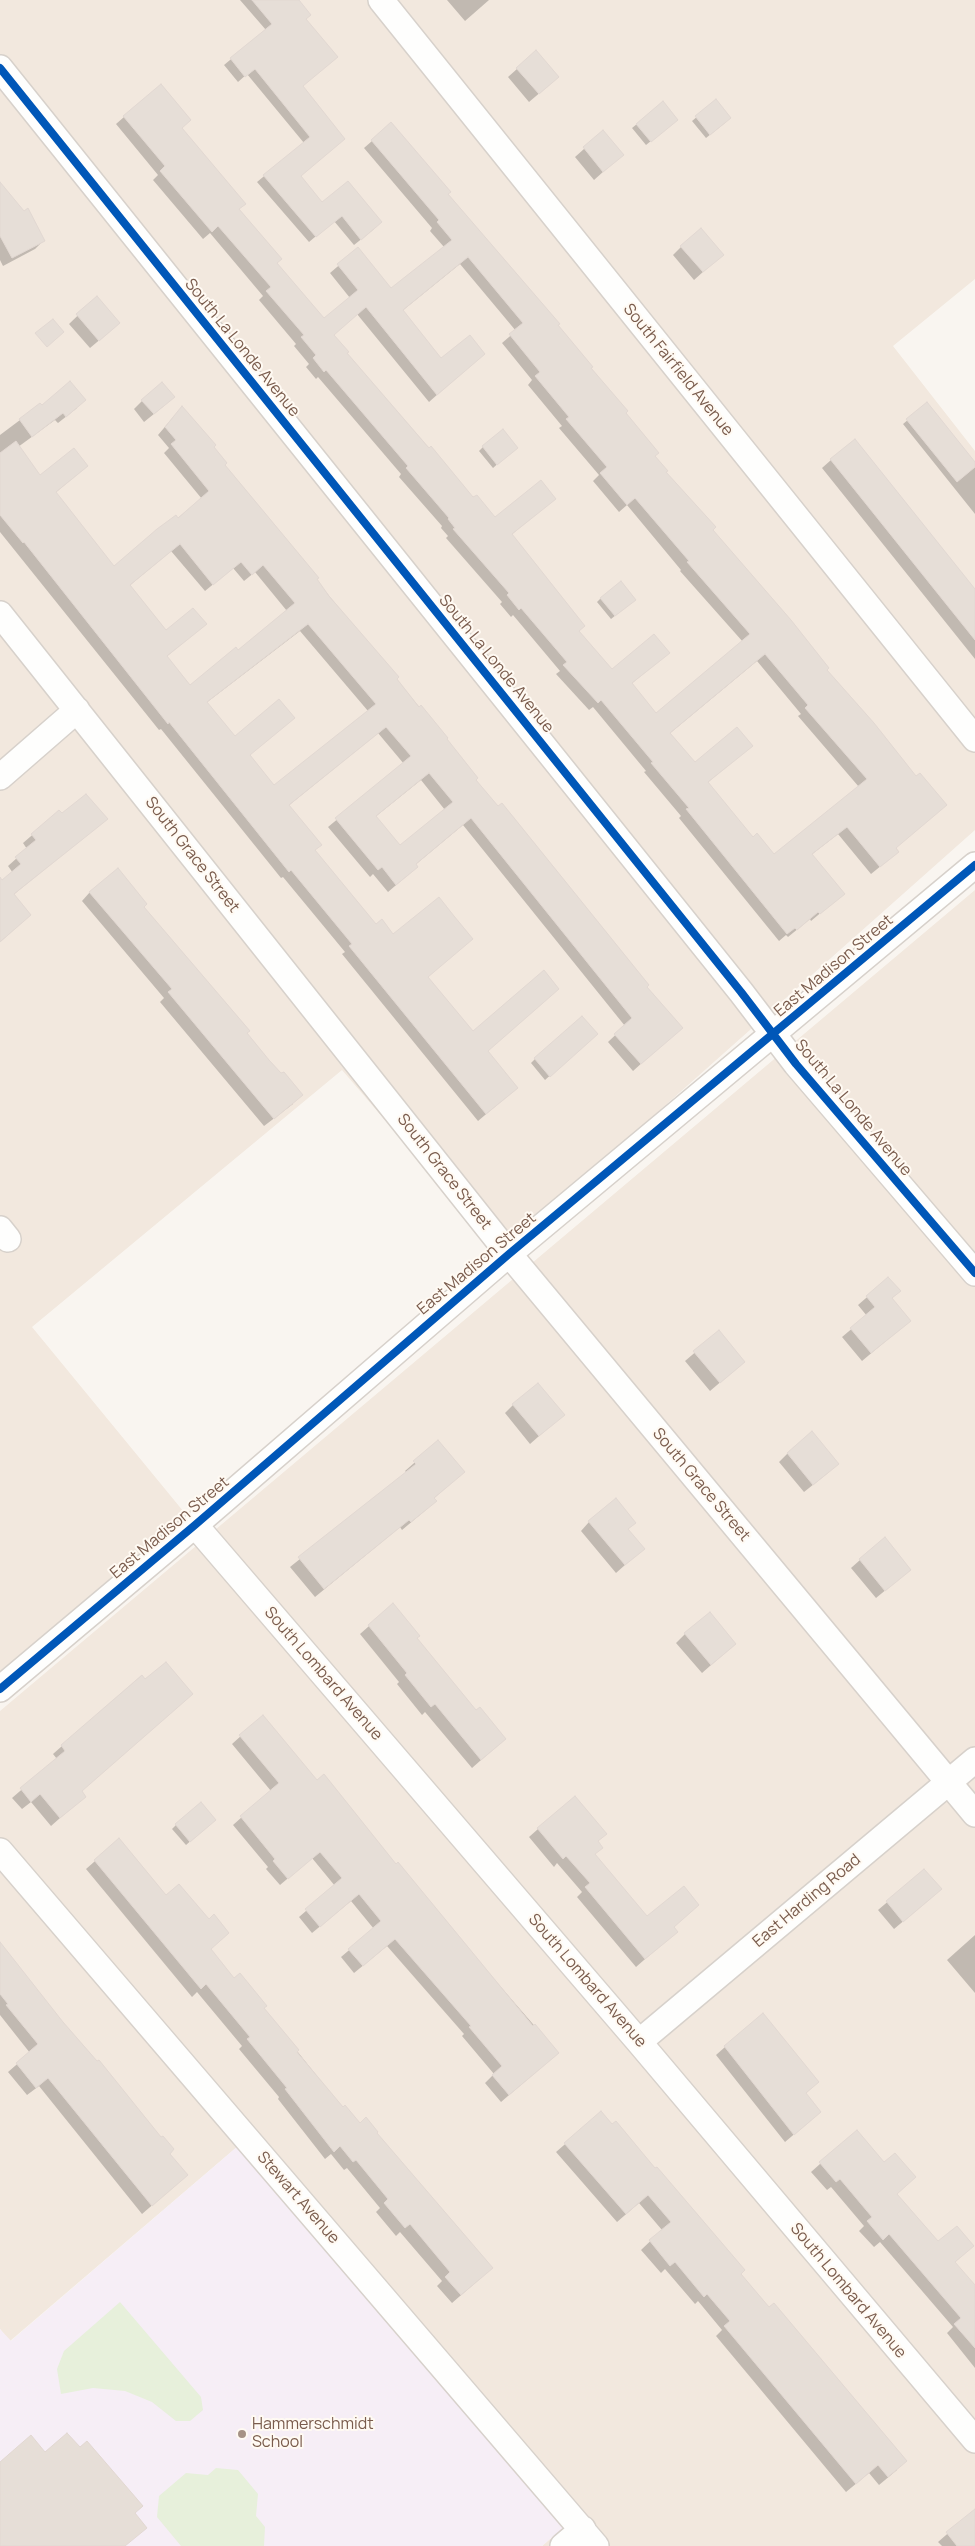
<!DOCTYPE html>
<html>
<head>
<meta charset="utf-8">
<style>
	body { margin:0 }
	canvas { display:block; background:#f9f5f0 }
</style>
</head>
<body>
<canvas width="975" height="2546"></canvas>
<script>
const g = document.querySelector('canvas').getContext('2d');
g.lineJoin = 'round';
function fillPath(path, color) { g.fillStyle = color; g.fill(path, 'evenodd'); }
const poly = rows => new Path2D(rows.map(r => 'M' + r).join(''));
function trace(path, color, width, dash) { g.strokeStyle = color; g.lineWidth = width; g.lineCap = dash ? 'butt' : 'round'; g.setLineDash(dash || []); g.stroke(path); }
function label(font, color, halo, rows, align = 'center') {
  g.font = font + ' Manrope,sans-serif'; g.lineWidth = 4; g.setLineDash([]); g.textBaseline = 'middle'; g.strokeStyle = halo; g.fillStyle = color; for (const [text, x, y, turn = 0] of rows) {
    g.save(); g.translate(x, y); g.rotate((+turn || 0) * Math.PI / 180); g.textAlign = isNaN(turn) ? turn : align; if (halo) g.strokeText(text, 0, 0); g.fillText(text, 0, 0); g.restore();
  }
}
const residential = poly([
	[0,0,975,0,975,279,893,346,975,451,975,830,499,1253,342,1070,32,1327,188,1517,0,1676],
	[975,890,975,2546,542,2546,564,2527,238,2146,10,2341,0,2329,0,1711]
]);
const education = poly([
	[238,2146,564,2527,542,2546,0,2546,0,2329,11,2341]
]);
const green = poly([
	[120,2302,201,2397,203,2410,190,2421,176,2421,152,2402,125,2391,93,2388,61,2394,57,2369,64,2351],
	[216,2468,238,2470,258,2494,256,2516,265,2527,264,2546,181,2546,157,2517,159,2496,186,2473,208,2475]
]);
const shadow = poly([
	[240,0,297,0,305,20,302,87,343,139,300,176,322,204,374,229,354,245,334,221,309,242,257,182,304,143,247,74,238,82,224,65,266,30],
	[447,0,489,0,465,21],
	[536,52,549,85,529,102,508,77],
	[716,101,726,122,706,138,692,121],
	[663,103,673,123,646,145,632,128],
	[124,117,181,129,276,263,324,320,350,298,330,273,358,249,391,290,444,247,430,231,432,228,364,148,372,141,447,194,557,326,624,413,665,472,825,670,898,852,871,874,838,834,811,855,843,894,811,921,810,919,788,937,786,935,779,941,679,818,681,816,644,772,646,771,593,707,589,710,556,674,560,671,513,615,511,617,500,604,502,602,446,538,448,536,441,528,442,526,399,477,401,474,318,377,316,379,306,367,309,364,294,346,296,344,259,300,263,296,210,233,203,239,153,180,158,175,116,124],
	[460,264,516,331,502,343,532,380,528,385,562,426,559,428,599,475,593,481,619,512,627,505,681,570,680,571,743,642,656,715,631,684,660,660,612,670,578,631,511,535,554,499,495,518,473,499,346,353,333,335,357,314,429,402,475,361,441,360,402,311],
	[757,661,801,714,798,716,859,787,774,855,752,839,707,783,751,746,694,764,669,734],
	[603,132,622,155,594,180,575,157],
	[0,184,44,240,35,249,3,266,0,260],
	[681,247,713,263,694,280,673,255],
	[96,298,109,332,90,348,69,324],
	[142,401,165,405,144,422,134,409],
	[927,404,975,465,975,514,903,424],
	[40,405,77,408,58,423,55,420,18,447,40,477,87,466,55,493,114,568,202,499,164,453,169,448,158,435,175,415,213,447,223,465,445,739,474,780,646,987,673,1035,633,1071,608,1042,625,1026,463,825,415,865,409,874,388,892,373,874,370,877,328,827,404,764,378,733,288,806,314,851,375,926,427,977,517,1088,478,1121,342,954,345,952,283,877,281,878,161,729,159,730,0,532,0,435],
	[171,551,205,591,233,568,244,581,255,572,287,611,238,651,190,686,166,657,205,624,166,632,129,586],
	[300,631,368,711,274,787,206,703],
	[421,780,445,810,400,847,375,817],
	[483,447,512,451,493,468,479,451],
	[831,460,975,591,975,659,822,468],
	[601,598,631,603,611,619,597,602],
	[59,812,62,815,106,819,13,895,30,915,0,942,0,883,13,873,8,866,27,849,23,843],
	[90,892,142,907,246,1033,293,1104,264,1126,160,1002,164,998,82,901],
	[592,1038,545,1080,531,1063,535,1059],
	[888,1279,899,1291,891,1299,900,1329,862,1361,842,1337,867,1316,858,1305],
	[719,1332,744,1362,710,1391,685,1361],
	[513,1405,563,1415,530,1444,505,1413],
	[438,1442,463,1472,433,1499,427,1509,402,1530,400,1527,315,1597,290,1567,407,1473,405,1471],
	[788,1453,829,1472,804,1492,779,1462],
	[589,1522,634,1523,627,1530,643,1549,616,1573,581,1531],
	[860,1560,910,1570,876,1598,851,1568],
	[393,1605,416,1638,476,1712,505,1739,472,1768,425,1712,422,1715,397,1684,399,1682,360,1634],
	[685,1634,735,1644,702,1673,676,1643],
	[141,1676,81,1792,85,1796,51,1826,31,1802,22,1809,12,1798,57,1759,53,1754,62,1746],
	[263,1716,317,1782,396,1866,558,2053,501,2102,485,2083,494,2074,462,2036,464,2034,387,1946,354,1973,341,1957,374,1929,351,1901,312,1933,299,1917,335,1886,312,1858,280,1885,266,1869,268,1867,233,1825,271,1791,232,1744],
	[210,1824,186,1845,172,1829,176,1825],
	[538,1829,597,1842,594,1855,647,1918,672,1928,676,1932,636,1967,577,1897,582,1892,557,1863,554,1867,529,1837],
	[119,1840,234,1980,263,2008,343,2109,360,2124,375,2133,482,2277,452,2303,437,2286,442,2281,400,2232,396,2236,376,2212,380,2208,347,2168,344,2170,331,2154,325,2159,278,2099,279,2097,239,2049,242,2046,197,1992,192,1997,86,1869],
	[924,1871,931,1898,894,1929,878,1910],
	[975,1935,975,1993,947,1960],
	[0,1944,168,2154,178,2183,142,2214,39,2086,27,2095,8,2072,30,2053,0,2015],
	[725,2047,817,2082,805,2094,811,2120,785,2142,716,2055],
	[601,2113,739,2274,897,2470,879,2485,869,2473,846,2492,716,2336,722,2330,698,2301,695,2304,665,2269,661,2273,641,2250,662,2230,639,2203,617,2222,556,2152],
	[857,2131,896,2194,938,2243,972,2246,954,2263,975,2287,975,2368,947,2333,953,2327,880,2242,874,2247,859,2231,864,2226,831,2187,827,2190,811,2172],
	[969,2515,975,2522,975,2546,942,2546,938,2542]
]);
const building = poly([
	[252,0,299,0,311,15,306,19,338,57,303,86,345,139,301,176,322,202,348,181,382,222,361,240,342,216,316,237,263,175,310,137,255,69,245,77,230,58,272,24,252,0],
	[536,50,559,77,539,94,516,68,536,50],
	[161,84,191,120,182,128,246,204,239,209,282,259,277,263,324,318,358,290,337,264,358,247,391,288,452,240,437,222,439,220,371,140,391,122,451,192,448,194,560,324,558,325,593,367,591,368,628,411,626,413,659,453,655,456,668,471,666,472,716,527,713,530,791,620,829,668,827,670,874,723,916,776,920,773,947,805,896,848,899,852,880,867,847,827,812,854,845,894,820,914,818,912,797,930,795,928,787,934,686,809,689,808,651,763,653,762,601,700,598,703,563,665,567,662,521,608,519,610,507,595,509,593,453,529,455,528,448,519,449,518,406,468,408,466,326,370,324,372,313,358,316,355,301,337,304,335,266,291,271,287,218,226,212,232,160,171,165,166,123,116,161,84],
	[468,257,523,323,509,334,540,372,535,376,569,417,566,419,607,467,600,473,627,505,635,498,689,561,687,562,750,634,656,713,632,683,670,653,654,634,612,669,579,631,585,626,512,534,556,499,541,480,495,517,477,495,473,497,431,446,429,448,347,353,349,352,334,335,366,307,437,395,485,354,470,335,441,358,403,310,468,257],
	[765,654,808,705,805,708,867,779,774,854,757,833,753,837,708,782,753,746,737,727,695,762,670,733,765,654],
	[716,99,731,118,710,135,695,116,716,99],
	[663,101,678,120,651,142,636,124,663,101],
	[603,130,624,155,603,172,583,147,603,130],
	[0,182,24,211,28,208,45,241,12,258,0,236,0,182],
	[701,228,724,255,703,272,680,246,701,228],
	[97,296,120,323,99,341,76,314,97,296],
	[53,319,64,332,47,347,35,333,53,319],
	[70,381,86,400,66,417,63,413,32,437,19,419,40,403,42,405,70,381],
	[162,382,175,397,154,414,141,400,162,382],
	[927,402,975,462,975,467,957,482,906,419,927,402],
	[182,406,216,445,214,447,227,463,225,465,319,578,317,579,329,596,399,677,397,679,419,707,421,705,448,738,447,739,478,778,476,780,498,806,502,803,649,985,647,987,683,1028,641,1064,614,1034,632,1018,471,818,416,864,418,867,396,885,382,867,378,870,335,818,411,756,386,727,289,805,322,845,315,850,376,924,382,919,393,934,439,897,454,916,473,939,428,977,473,1031,544,970,559,989,488,1051,518,1088,486,1114,349,946,352,944,291,870,289,872,169,722,168,724,24,542,23,543,0,515,0,453,16,441,40,475,74,448,88,466,56,492,114,566,157,529,176,515,178,518,209,491,171,444,176,440,165,427,182,406],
	[180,544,213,585,241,562,252,575,263,565,295,603,238,650,236,647,190,685,167,656,207,624,193,608,166,630,130,585,180,544],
	[308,624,376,704,274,785,250,755,295,718,279,699,235,736,207,702,308,624],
	[429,773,453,802,400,845,376,816,429,773],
	[503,429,518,448,497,465,482,446,503,429],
	[855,439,975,589,975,640,830,459,855,439],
	[621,581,636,600,615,616,600,598,621,581],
	[86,794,108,819,14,894,31,915,0,942,0,877,2,880,21,864,15,857,36,840,31,834,59,810,62,813,86,794],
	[118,868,147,904,144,907,250,1031,247,1033,269,1060,281,1073,284,1072,303,1095,274,1119,168,992,172,989,89,892,118,868],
	[582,1016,598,1034,550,1077,534,1058,582,1016],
	[888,1277,901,1291,892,1298,911,1321,871,1353,850,1328,875,1307,866,1296,888,1277],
	[719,1330,745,1362,720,1383,693,1351,719,1330],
	[538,1383,565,1415,539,1436,512,1404,538,1383],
	[812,1431,839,1464,813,1485,787,1453,812,1431],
	[438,1440,465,1472,434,1498,437,1501,411,1522,409,1520,324,1589,298,1557,416,1464,413,1461,438,1440],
	[616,1498,636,1523,628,1529,645,1549,625,1565,588,1521,616,1498],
	[885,1537,911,1570,885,1591,859,1559,885,1537],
	[393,1603,420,1636,417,1638,476,1710,480,1707,506,1739,481,1760,435,1704,431,1707,405,1675,407,1673,368,1625,393,1603],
	[710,1612,736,1644,711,1665,684,1633,710,1612],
	[166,1662,193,1694,82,1791,86,1797,60,1818,40,1794,31,1802,20,1788,65,1751,61,1745,142,1675,145,1679,166,1662],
	[263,1715,317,1780,324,1774,396,1864,398,1862,533,2026,535,2024,559,2053,509,2095,492,2075,502,2066,469,2027,471,2026,395,1939,363,1966,348,1949,381,1921,359,1894,320,1927,305,1909,342,1878,320,1852,288,1879,273,1861,275,1859,240,1816,279,1783,239,1735,263,1715],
	[575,1796,607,1834,598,1841,603,1848,595,1854,647,1916,684,1886,699,1905,674,1927,678,1932,645,1959,585,1887,590,1883,566,1856,563,1859,537,1828,575,1796],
	[201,1802,216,1820,190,1842,175,1824,201,1802],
	[119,1838,166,1895,179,1884,209,1919,214,1914,229,1933,211,1949,234,1978,240,1973,267,2006,264,2008,299,2050,297,2052,343,2107,345,2105,360,2123,366,2117,378,2132,377,2133,493,2268,461,2295,445,2277,450,2272,410,2224,405,2228,384,2203,388,2199,356,2160,353,2162,340,2146,334,2152,285,2089,287,2088,247,2039,250,2037,206,1984,201,1989,94,1860,119,1838],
	[924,1869,942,1889,903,1922,886,1901,924,1869],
	[0,1942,63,2022,97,2061,99,2060,161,2137,163,2136,174,2149,170,2154,188,2175,152,2206,48,2078,36,2088,16,2063,38,2044,6,2005,8,2004,0,1994,0,1942],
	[763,2013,819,2082,806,2093,821,2112,794,2135,724,2046,763,2013],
	[601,2111,612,2124,616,2121,655,2168,657,2167,745,2270,741,2274,769,2307,774,2303,907,2461,888,2477,878,2465,856,2484,724,2326,730,2321,707,2294,704,2297,675,2262,670,2266,649,2240,671,2222,648,2195,626,2214,564,2143,601,2111],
	[857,2130,884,2162,895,2153,916,2177,897,2194,938,2241,957,2226,974,2246,955,2262,975,2285,975,2348,954,2324,961,2318,889,2234,883,2240,867,2221,872,2217,840,2179,836,2182,819,2162,857,2130],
	[67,2433,80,2447,87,2441,143,2506,135,2513,147,2528,125,2546,0,2546,0,2462,31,2435,45,2452,67,2433],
	[975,2509,975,2546,957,2546,946,2532,975,2509]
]);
const minor = poly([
	[381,0,975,739],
	[0,68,741,992,796,1064,975,1273],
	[0,614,509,1254,975,1814],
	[0,777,77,710],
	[0,1229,8,1239],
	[195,1525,639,2042,975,2440],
	[0,1689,195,1525,509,1254,975,865],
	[0,1851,596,2546],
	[639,2042,975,1760],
	[563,2546,583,2529]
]);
const cycleway = poly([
	[0,68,741,992,796,1064,975,1273],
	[0,1689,195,1525,509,1254,975,865]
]);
const markers = [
	[242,2434,5,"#a69286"]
];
const streetNames = [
	["South La Londe Avenue",242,348,51],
	["South Fairfield Avenue",678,370,51],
	["South La Londe Avenue",496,664,51],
	["South Grace Street",192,855,52],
	["East Madison Street",834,966,-40],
	["South La Londe Avenue",853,1108,50],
	["South Grace Street",444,1172,52],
	["East Madison Street",477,1264,-40],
	["South Grace Street",701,1485,50],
	["East Madison Street",170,1528,-40],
	["South Lombard Avenue",323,1674,49],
	["East Harding Road",807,1901,-40],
	["South Lombard Avenue",587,1981,49],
	["Stewart Avenue",298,2198,49],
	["South Lombard Avenue",848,2291,50]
];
const poiNames = [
	["Hammerschmidt",252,2425],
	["School",252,2443]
];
fillPath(residential, '#f2e8de');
fillPath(education, '#f6eef6');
fillPath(green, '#e7f0db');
fillPath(shadow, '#0003');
fillPath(building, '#e6ded7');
trace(building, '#e2d8d2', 1);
trace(minor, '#d7d1cb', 28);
trace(minor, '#fefefd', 25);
trace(cycleway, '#0057b8', 8);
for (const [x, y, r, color] of markers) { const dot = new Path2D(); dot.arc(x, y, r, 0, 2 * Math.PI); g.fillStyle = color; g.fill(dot); trace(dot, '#fffaf3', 2); }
label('16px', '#7a5c4d', '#fffaf3', streetNames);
label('16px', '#7a5c4d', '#fffaf3', poiNames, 'left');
</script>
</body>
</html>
